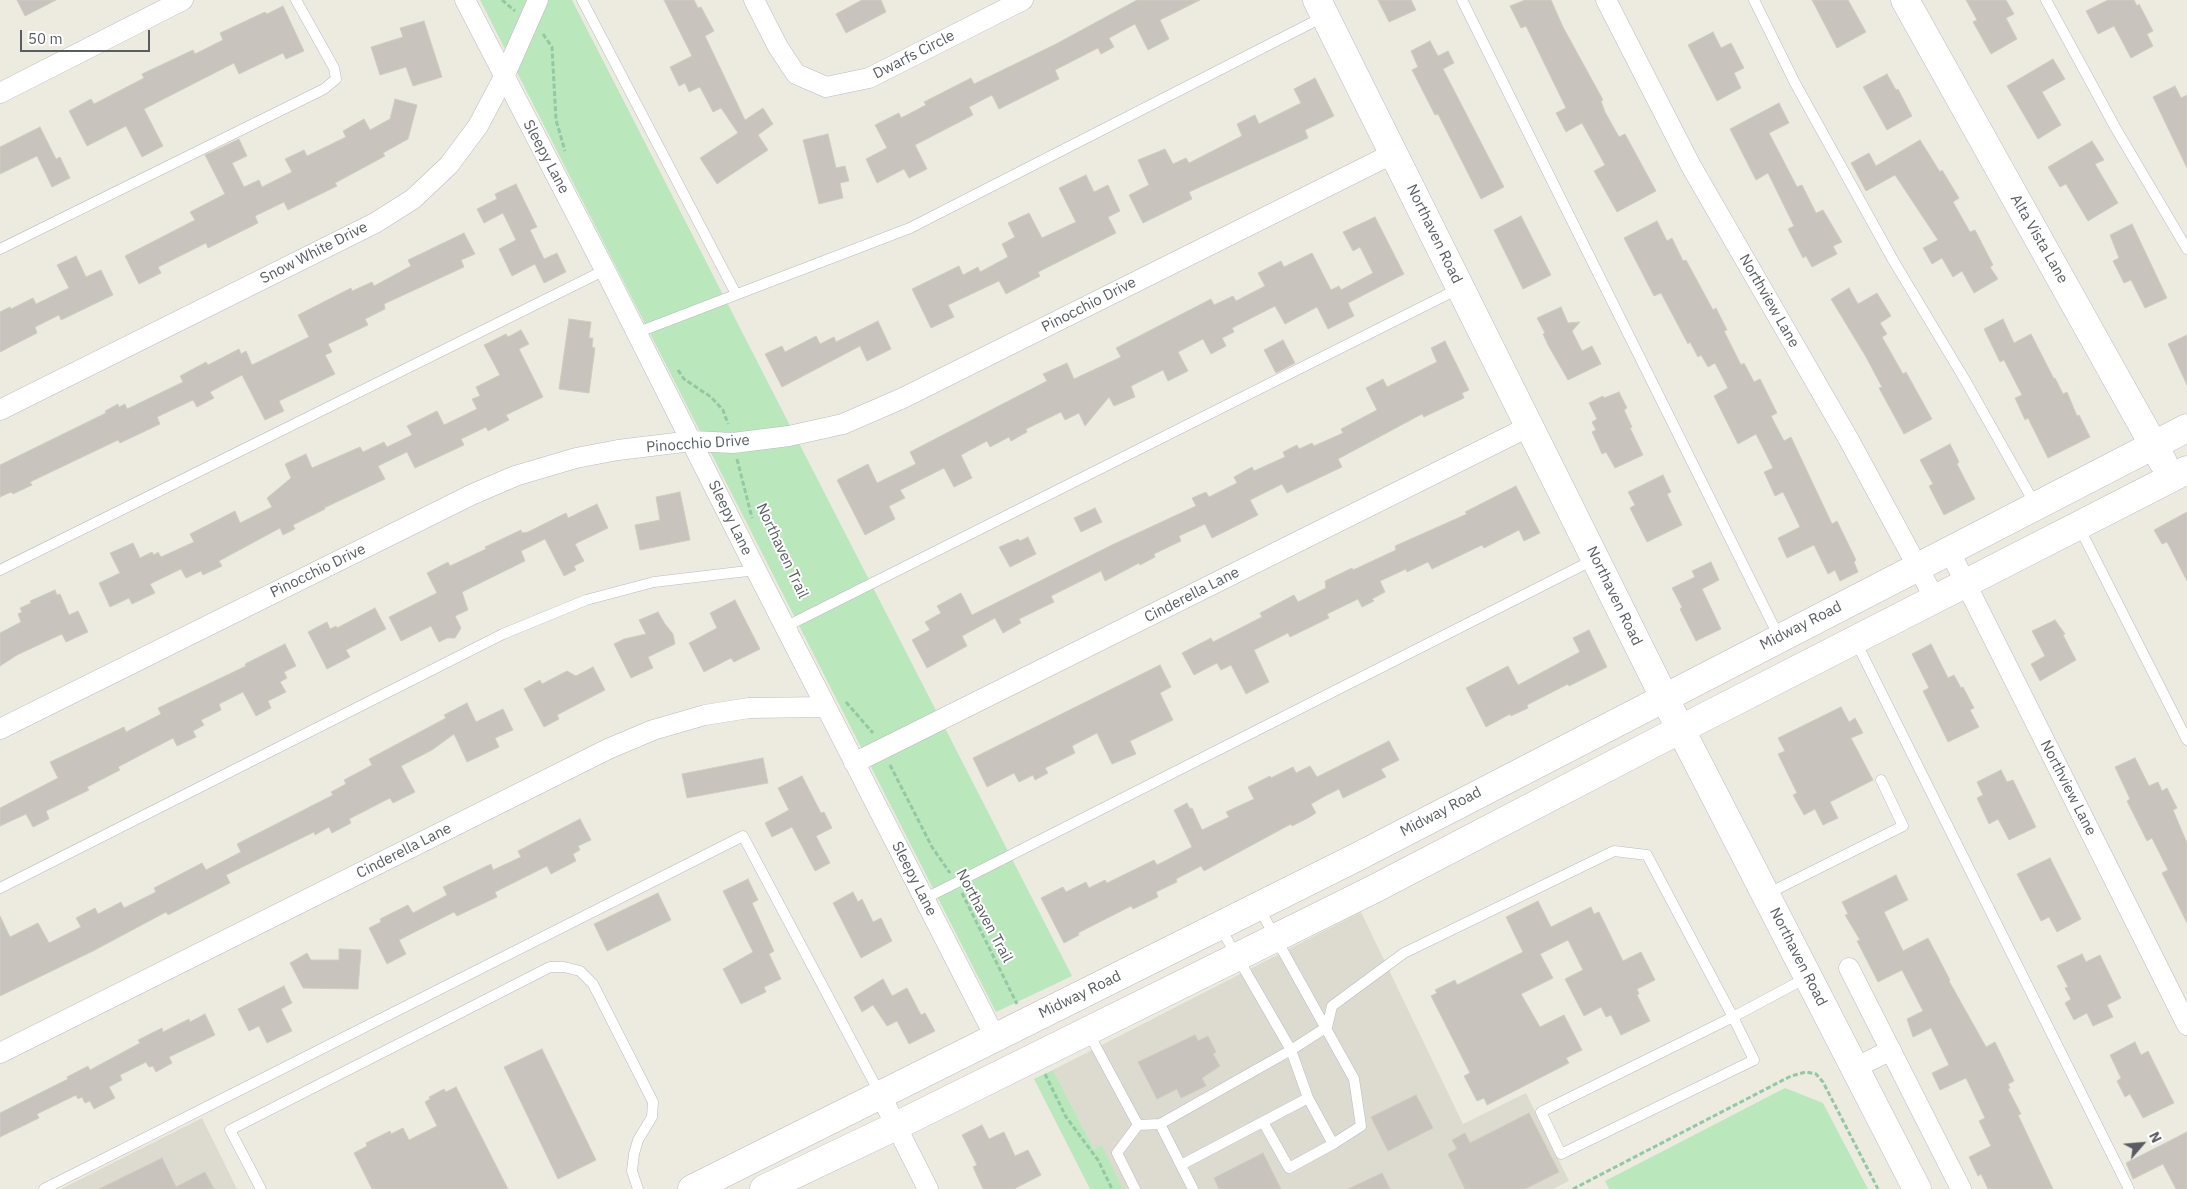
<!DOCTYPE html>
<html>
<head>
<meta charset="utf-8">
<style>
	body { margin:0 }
	#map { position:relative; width:2187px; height:1189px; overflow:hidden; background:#edebe0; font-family:"IBM Plex Sans",sans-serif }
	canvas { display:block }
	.north { position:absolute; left:2117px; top:1119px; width:50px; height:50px; -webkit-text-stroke:4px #fff; paint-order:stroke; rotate:63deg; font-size:14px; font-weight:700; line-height:20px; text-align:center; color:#595d62 }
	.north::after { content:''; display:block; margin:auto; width:18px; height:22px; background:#595d62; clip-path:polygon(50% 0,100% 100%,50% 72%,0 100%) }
	.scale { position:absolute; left:20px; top:30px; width:130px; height:22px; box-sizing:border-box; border:2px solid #595d62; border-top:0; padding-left:6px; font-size:15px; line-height:18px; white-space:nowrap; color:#595d62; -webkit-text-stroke:4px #fff; paint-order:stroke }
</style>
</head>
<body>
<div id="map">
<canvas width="2187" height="1189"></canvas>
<div class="north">N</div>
<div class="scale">50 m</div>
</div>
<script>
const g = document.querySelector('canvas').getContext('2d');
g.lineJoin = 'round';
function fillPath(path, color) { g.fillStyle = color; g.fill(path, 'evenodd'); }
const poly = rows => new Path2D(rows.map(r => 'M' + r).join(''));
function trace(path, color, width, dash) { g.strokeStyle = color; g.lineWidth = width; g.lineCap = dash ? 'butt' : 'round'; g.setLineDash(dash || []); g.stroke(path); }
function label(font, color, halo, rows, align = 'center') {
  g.font = font + ' "IBM Plex Sans",sans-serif'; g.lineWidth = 4; g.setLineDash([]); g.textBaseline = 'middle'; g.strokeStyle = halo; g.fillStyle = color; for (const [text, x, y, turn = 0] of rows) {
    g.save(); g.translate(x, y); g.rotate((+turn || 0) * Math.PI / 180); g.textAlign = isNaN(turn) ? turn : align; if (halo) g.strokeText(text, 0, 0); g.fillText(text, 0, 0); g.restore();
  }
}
const education = poly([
	[1361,912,1463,1124,1526,1093,1569,1181,1553,1189,1123,1189,1102,1146,1094,1149,1053,1070],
	[202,1118,237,1189,61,1189]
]);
const green = poly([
	[480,0,572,0,1072,976,996,1012],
	[1053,1070,1094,1149,1102,1145,1123,1189,1090,1189,1034,1079],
	[1785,1088,1823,1103,1868,1189,1609,1189,1605,1181]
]);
const building = poly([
	[17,0,56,0,25,16,17,0],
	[664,0,694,0,698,8,701,7,714,31,705,36,745,120,763,108,773,124,758,135,768,150,717,184,700,158,738,133,721,108,713,112,700,87,689,92,685,83,679,86,670,67,692,56,664,0],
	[862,0,881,0,886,12,846,33,836,14,862,0],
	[1137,0,1200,0,1160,20,1169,39,1148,50,1135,24,1109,38,1114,47,1101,54,1098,48,1055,70,1059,79,999,109,992,95,969,107,973,115,915,145,927,169,909,178,904,169,877,183,866,159,887,148,875,125,899,113,901,118,926,105,924,102,971,78,974,84,1056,44,1137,0],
	[1378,0,1411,0,1416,10,1389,22,1378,0],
	[1525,0,1551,0,1563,27,1603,100,1601,101,1605,112,1619,137,1625,134,1656,191,1617,212,1594,171,1605,165,1582,123,1566,132,1556,113,1566,108,1526,26,1521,28,1510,6,1525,0],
	[1812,0,1848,0,1866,32,1837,48,1812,0],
	[1966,0,2006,0,2014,14,2006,18,2017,39,1991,54,1973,22,1977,20,1966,0],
	[2108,0,2134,0,2137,6,2139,4,2153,31,2147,34,2153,46,2131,58,2114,26,2098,34,2086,11,2108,0],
	[283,6,304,51,286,59,283,53,239,74,234,63,144,109,163,146,142,157,126,126,87,146,69,111,91,99,94,104,144,78,142,74,193,50,195,54,223,40,220,33,265,12,267,14,283,6],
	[424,21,442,77,413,86,406,67,380,75,371,47,403,37,400,28,424,21],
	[1713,32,1721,48,1731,43,1744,68,1734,73,1741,88,1717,101,1688,45,1713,32],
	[1430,41,1438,56,1448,51,1454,63,1443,69,1504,187,1481,199,1438,114,1435,115,1412,70,1418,67,1411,51,1430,41],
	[2053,59,2065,79,2042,92,2061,125,2038,139,2007,86,2053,59],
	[1887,74,1896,90,1898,89,1912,116,1887,130,1863,87,1887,74],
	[1315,78,1334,116,1305,130,1308,138,1189,192,1192,199,1143,223,1129,195,1149,185,1138,160,1165,149,1173,164,1186,158,1189,163,1242,136,1237,124,1255,115,1259,124,1301,103,1294,89,1315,78],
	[2175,86,2181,98,2187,95,2187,168,2153,97,2175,86],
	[395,99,417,105,408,139,383,153,385,156,335,183,337,186,288,210,284,202,255,216,258,223,208,248,206,243,158,267,161,273,139,284,125,256,195,220,190,212,225,194,205,155,239,139,247,156,232,163,244,187,259,180,262,187,292,172,285,159,304,150,307,156,346,137,343,131,364,119,370,130,390,119,395,99],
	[1779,103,1789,123,1769,133,1797,187,1802,185,1816,213,1823,210,1842,242,1833,246,1837,254,1812,267,1806,256,1803,258,1788,229,1794,226,1768,173,1756,180,1730,129,1779,103],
	[40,127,56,159,60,157,70,178,52,187,37,156,0,174,0,147,40,127],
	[828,134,836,168,845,166,849,181,840,183,843,198,819,204,803,140,828,134],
	[1920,140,1940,172,1942,170,1959,198,1953,202,1970,232,1975,230,1993,265,1990,267,1998,279,1974,293,1962,271,1953,277,1942,258,1932,264,1923,248,1938,240,1895,175,1866,191,1851,163,1869,153,1876,166,1920,140],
	[2092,141,2104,160,2095,164,2118,203,2088,221,2066,184,2060,187,2048,167,2092,141],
	[1086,175,1094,192,1108,185,1120,211,1108,217,1116,233,1038,272,1040,276,1006,294,999,281,948,305,954,317,931,328,912,289,959,266,963,275,978,267,980,272,1008,257,1002,244,1015,237,1008,223,1029,213,1042,238,1076,222,1059,188,1086,175],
	[516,184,537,227,530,230,544,259,557,253,566,272,544,283,535,264,512,276,499,249,516,240,503,213,484,223,477,209,497,199,495,194,516,184],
	[1521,216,1551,275,1523,289,1494,230,1521,216],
	[1375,217,1404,274,1348,303,1354,316,1328,329,1317,307,1285,324,1275,306,1232,328,1234,332,1222,338,1226,346,1211,354,1203,339,1178,352,1188,371,1168,381,1163,370,1131,386,1135,397,1114,406,1109,397,1085,426,1079,413,1065,420,1061,412,1026,429,1027,432,1011,441,1009,437,990,447,987,441,961,455,972,478,954,487,944,468,900,490,905,498,889,506,895,519,865,535,837,480,868,464,877,483,916,464,910,452,1047,381,1043,374,1067,363,1074,379,1121,357,1116,348,1211,299,1214,305,1233,296,1236,301,1265,286,1258,273,1281,261,1284,267,1312,253,1331,290,1339,286,1341,290,1373,273,1360,247,1353,251,1343,232,1375,217],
	[1657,221,1667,241,1672,238,1683,261,1686,260,1713,310,1716,308,1727,330,1724,331,1741,365,1744,363,1754,382,1760,379,1777,413,1771,416,1784,441,1791,437,1832,524,1837,521,1856,560,1854,562,1858,572,1840,581,1835,570,1828,574,1814,545,1787,558,1778,538,1800,527,1783,492,1775,496,1764,472,1773,468,1756,434,1738,444,1714,396,1728,388,1715,363,1708,367,1701,355,1698,357,1690,342,1688,344,1661,293,1654,296,1624,238,1657,221],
	[2132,224,2167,298,2145,308,2131,280,2124,283,2113,261,2119,258,2110,235,2132,224],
	[464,233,475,254,461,260,464,267,384,304,385,309,365,319,368,325,328,344,332,352,325,355,335,374,279,401,284,411,265,420,242,375,210,392,214,398,197,407,193,400,157,417,160,424,120,443,118,440,30,482,32,485,13,494,11,492,0,497,0,465,106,413,105,411,118,404,119,407,125,404,127,409,183,382,180,376,206,362,208,365,239,349,241,354,246,351,252,365,309,337,298,315,351,288,352,291,372,282,374,286,411,266,408,260,464,233],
	[76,256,86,277,101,270,113,295,61,320,59,315,35,327,37,333,0,352,0,312,10,307,11,309,33,298,36,304,69,288,57,265,76,256],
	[1849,288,1858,304,1877,293,1891,316,1880,323,1887,334,1882,337,1903,374,1906,372,1932,419,1904,434,1879,388,1882,387,1866,357,1831,299,1849,288],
	[1561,307,1568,323,1580,322,1572,331,1582,351,1592,346,1601,364,1568,380,1548,345,1543,334,1545,333,1537,318,1561,307],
	[569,319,591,322,589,338,593,338,592,347,595,348,589,393,559,389,569,319],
	[2003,319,2014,343,2031,334,2054,379,2055,378,2063,394,2067,392,2077,416,2079,415,2090,437,2048,458,2028,418,2025,420,2015,398,2022,395,2004,360,2000,362,1984,329,2003,319],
	[878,321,891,349,867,361,860,346,782,387,765,354,782,346,785,352,816,336,820,344,834,337,836,342,878,321],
	[521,330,529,344,519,349,543,397,506,415,509,420,488,431,486,427,461,439,464,445,415,468,407,452,378,466,385,479,324,508,325,509,293,525,295,529,283,535,280,528,219,561,222,566,203,575,201,571,186,578,181,569,150,584,155,593,132,604,129,598,110,607,99,583,120,573,110,553,133,543,140,558,152,552,154,555,158,552,161,557,194,542,190,534,235,511,240,523,272,507,267,498,291,478,285,464,306,454,312,468,360,447,363,452,384,442,387,447,412,435,407,426,437,411,444,425,477,409,472,399,480,396,476,387,500,375,484,345,506,334,508,337,521,330],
	[2187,335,2187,385,2168,344,2187,335],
	[1283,340,1295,363,1276,373,1264,350,1283,340],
	[1445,341,1469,390,1462,393,1464,398,1424,417,1422,414,1338,459,1342,467,1287,493,1282,484,1250,500,1258,515,1212,538,1205,524,1179,536,1181,541,1154,554,1155,557,1140,565,1139,563,1105,581,1101,571,1051,596,1054,602,1019,619,1021,623,1003,633,995,618,962,636,967,646,927,668,912,640,930,630,925,622,941,613,937,606,961,593,972,615,1114,544,1196,506,1192,498,1206,492,1209,497,1237,483,1234,477,1252,467,1254,471,1285,457,1283,452,1297,445,1299,449,1312,443,1314,446,1343,433,1341,429,1377,410,1366,388,1383,379,1387,387,1437,362,1431,348,1445,341],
	[1619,392,1627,408,1624,410,1632,427,1630,428,1643,455,1615,468,1606,452,1602,454,1592,432,1596,430,1592,422,1597,419,1589,403,1603,396,1604,398,1619,392],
	[1950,444,1959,462,1957,464,1975,499,1944,515,1929,486,1933,484,1920,460,1950,444],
	[1663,475,1671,492,1667,494,1682,525,1647,542,1630,508,1635,505,1628,492,1663,475],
	[1516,486,1540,533,1524,541,1519,530,1484,548,1482,545,1432,569,1428,562,1407,572,1406,569,1380,581,1385,592,1372,599,1374,601,1362,607,1358,599,1327,614,1329,618,1290,637,1288,633,1254,650,1269,682,1246,694,1231,665,1221,670,1217,663,1194,675,1182,653,1211,638,1213,642,1262,617,1260,613,1294,595,1298,602,1326,588,1325,581,1352,568,1353,570,1396,550,1395,546,1467,514,1465,512,1516,486],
	[680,492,690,540,640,550,635,525,660,520,656,497,680,492],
	[597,504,608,528,575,544,584,561,574,566,576,570,564,576,545,539,521,551,525,561,462,592,468,610,455,616,461,628,455,638,447,638,439,642,431,626,401,641,389,617,437,593,427,573,448,562,450,566,486,549,485,547,521,530,522,533,528,532,566,513,568,518,597,504],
	[1095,508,1102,522,1081,532,1074,518,1095,508],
	[2187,512,2187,581,2167,542,2162,544,2154,530,2187,512],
	[1028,537,1036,554,1010,567,999,547,1018,539,1020,541,1028,537],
	[1711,562,1719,580,1702,589,1721,629,1696,641,1680,609,1682,607,1672,588,1695,577,1692,571,1711,562],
	[55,590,57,595,60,594,69,615,78,611,88,632,66,642,62,634,17,655,0,666,0,633,21,622,18,614,22,612,20,608,31,603,30,601,55,590],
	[735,600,760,649,734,662,731,658,704,672,689,643,717,628,710,613,735,600],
	[375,608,386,629,346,650,350,657,327,669,308,632,327,622,330,629,336,626,337,628,375,608],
	[658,612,665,624,673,634,675,644,648,657,653,668,631,678,614,644,624,639,646,634,639,620,658,612],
	[2055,620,2065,634,2063,635,2076,660,2040,681,2031,664,2045,656,2032,631,2055,620],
	[1589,630,1607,667,1569,686,1568,684,1527,705,1528,708,1511,716,1510,714,1486,727,1466,688,1508,666,1518,685,1580,652,1573,638,1589,630],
	[285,644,296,666,284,672,287,678,280,682,286,692,268,701,271,708,256,716,243,692,219,704,221,710,201,720,204,725,193,731,196,737,177,746,173,738,118,767,120,770,87,787,89,790,46,811,49,819,33,827,26,814,0,826,0,808,58,778,50,762,124,727,126,732,161,714,158,708,246,666,245,664,285,644],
	[1931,644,1948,678,1954,675,1961,688,1963,687,1974,708,1970,710,1979,727,1948,742,1923,691,1929,688,1912,654,1931,644],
	[1160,665,1171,687,1160,693,1173,720,1130,741,1136,754,1112,764,1097,733,1072,746,1075,753,1045,768,1048,773,1035,780,1033,775,1019,782,1014,773,987,787,973,758,1160,665],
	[593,667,605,690,557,715,559,719,544,727,524,689,540,680,542,684,567,671,576,676,593,667],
	[467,703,476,722,503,709,513,730,495,738,499,747,467,762,454,734,432,750,401,766,415,792,393,803,390,798,349,819,351,823,332,833,329,827,315,835,314,832,226,875,230,883,168,915,166,912,93,951,0,996,0,916,10,937,38,923,49,943,81,927,76,918,95,908,98,914,121,902,124,908,156,892,154,888,202,863,206,870,241,852,237,844,333,795,331,792,346,784,344,780,372,765,369,759,446,718,444,715,467,703],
	[1841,707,1849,722,1855,718,1863,733,1851,738,1873,780,1830,802,1838,818,1823,825,1815,809,1804,815,1793,795,1797,793,1778,754,1785,751,1778,738,1841,707],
	[1389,741,1399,760,1381,769,1386,777,1343,798,1339,789,1325,796,1311,804,1316,813,1308,818,1292,826,1291,824,1204,871,1201,866,1176,879,1177,882,1156,892,1158,897,1133,909,1131,906,1078,933,1079,935,1064,943,1041,898,1063,887,1066,892,1086,882,1089,888,1105,880,1107,883,1154,860,1157,865,1192,847,1174,810,1187,803,1190,809,1192,808,1202,830,1229,817,1226,812,1254,799,1248,787,1270,776,1271,778,1293,767,1296,773,1310,766,1317,777,1389,741],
	[763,758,768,783,687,798,682,774,763,758],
	[2135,758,2149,786,2158,782,2162,791,2167,788,2177,808,2173,810,2187,843,2187,923,2162,873,2168,870,2152,838,2147,841,2127,801,2130,799,2115,767,2135,758],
	[2001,770,2007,782,2013,780,2036,827,2009,840,1998,819,1989,824,1977,798,1983,795,1977,782,2001,770],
	[802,776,821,813,824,812,832,828,816,836,830,863,815,871,792,827,772,837,765,823,789,810,778,788,802,776],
	[580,819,591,840,578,846,580,850,573,854,576,861,551,874,547,866,495,892,497,897,457,916,454,912,399,940,406,954,387,964,369,928,381,922,380,919,408,905,413,913,447,895,443,887,491,864,493,870,521,857,518,851,580,819],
	[2050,858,2081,919,2057,932,2049,917,2041,921,2017,874,2050,858],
	[1896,875,1908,900,1884,912,1903,951,1928,938,1950,980,1949,981,1986,1047,1995,1042,2014,1081,2008,1084,2010,1088,2008,1089,2021,1114,2018,1115,2053,1189,1988,1189,1981,1174,1978,1176,1969,1157,1991,1146,1979,1121,1985,1118,1966,1078,1940,1090,1932,1073,1949,1065,1931,1028,1913,1037,1907,1019,1923,1011,1902,970,1878,982,1857,941,1860,940,1845,915,1848,914,1842,902,1896,875],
	[748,879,758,900,752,903,774,951,769,954,781,979,764,987,766,992,741,1004,723,969,753,952,723,891,748,879],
	[853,892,858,902,862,899,873,922,881,918,892,941,861,958,833,903,853,892],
	[658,893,671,920,607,951,594,924,658,893],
	[1538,901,1551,927,1591,907,1594,914,1599,912,1623,961,1641,952,1655,980,1637,989,1639,994,1637,995,1650,1021,1621,1035,1611,1015,1606,1017,1601,1007,1584,1016,1565,979,1583,970,1568,940,1540,954,1553,978,1521,994,1540,1027,1564,1015,1582,1050,1566,1058,1569,1063,1487,1105,1484,1098,1477,1101,1464,1076,1470,1073,1431,996,1437,993,1435,990,1455,980,1457,985,1523,952,1506,917,1538,901],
	[339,949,361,950,358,989,303,988,290,963,307,953,311,960,339,960,339,949],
	[2082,954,2086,962,2100,955,2121,998,2107,1005,2113,1017,2093,1026,2087,1013,2074,1020,2065,1003,2071,999,2065,988,2068,987,2057,966,2082,954],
	[883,979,892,996,907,988,921,1015,925,1013,935,1031,909,1044,897,1021,887,1026,873,1005,862,1012,854,997,883,979],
	[284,986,292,1003,281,1009,292,1031,267,1043,259,1026,249,1031,238,1009,284,986],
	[205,1014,215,1035,169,1057,172,1063,156,1072,153,1066,149,1067,146,1062,120,1075,122,1080,109,1087,115,1098,94,1109,90,1101,85,1103,82,1097,78,1099,76,1095,37,1114,39,1118,0,1137,0,1113,68,1079,67,1077,88,1066,90,1070,140,1043,138,1040,162,1028,163,1032,189,1019,190,1022,205,1014],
	[1195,1035,1198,1041,1208,1036,1216,1052,1213,1054,1220,1066,1202,1078,1206,1086,1181,1098,1177,1089,1157,1099,1138,1062,1195,1035],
	[2135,1042,2141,1055,2148,1051,2174,1103,2143,1118,2130,1094,2125,1097,2117,1081,2121,1078,2110,1055,2135,1042],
	[542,1049,596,1160,558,1179,504,1067,542,1049],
	[456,1087,508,1189,372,1189,354,1153,367,1146,366,1143,390,1131,391,1134,403,1128,409,1140,437,1126,425,1102,430,1099,429,1097,444,1089,446,1092,456,1087],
	[1416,1095,1433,1128,1388,1151,1371,1117,1416,1095],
	[1529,1113,1559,1172,1525,1189,1465,1189,1448,1154,1457,1149,1452,1140,1465,1133,1470,1143,1529,1113],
	[982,1125,989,1139,1004,1132,1015,1156,1028,1150,1041,1175,1014,1189,983,1189,973,1167,977,1165,962,1135,982,1125],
	[2187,1132,2187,1189,2176,1189,2163,1164,2133,1179,2126,1163,2187,1132],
	[1263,1153,1281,1189,1219,1189,1214,1178,1263,1153],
	[162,1158,176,1187,205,1172,214,1189,99,1189,162,1158],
	[1382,1173,1390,1189,1348,1189,1382,1173]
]);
const path = poly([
	[502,0,515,11],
	[543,34,552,47,556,120,565,151],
	[678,370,684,379,711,397,723,410,728,424],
	[737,459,752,518],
	[846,702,873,733],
	[890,765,932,847,950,873],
	[962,893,1017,1004],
	[1045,1074,1066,1117,1098,1160,1112,1189],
	[1573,1189,1791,1076,1806,1072,1816,1074,1823,1082,1878,1189]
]);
const lane = poly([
	[582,0,736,294],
	[1462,0,1779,637],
	[1754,0,1795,83,1893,260,1965,380,2036,506],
	[2046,0,2115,127,2187,249],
	[0,249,324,89,336,79,334,68,296,0],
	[636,333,910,228,1325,16],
	[2079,527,2187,740],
	[0,570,605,270],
	[785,627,1458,289],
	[1856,642,2129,1189],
	[0,888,503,634,586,600,654,582,756,570],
	[1767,894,1903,826,1881,780],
	[924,899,1595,559],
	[1220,927,1291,1050,1308,1098],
	[1733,1017,1754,1060,1561,1154,1541,1112,1733,1017],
	[1088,1032,1138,1125],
	[1263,1122,1289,1168,1333,1144],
	[1160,1124,1291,1050,1327,1027,1332,1006,1404,953,1614,851,1647,855,1733,1017,1806,978],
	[1181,1165,1308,1098,1333,1144,1361,1126,1354,1079,1259,908],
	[44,1189,743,836,880,1094],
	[261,1189,230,1130,550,967,564,967,580,971,593,984,653,1102,652,1117,638,1140,634,1154,632,1171,638,1189],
	[1135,1189,1117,1153,1138,1125,1160,1124,1193,1189]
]);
const street = poly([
	[465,0,605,270,756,570,995,1037],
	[754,0,778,47,796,74,826,87,869,78,1023,0],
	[1606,0,1691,166,1849,440,1935,599],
	[0,93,183,0],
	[0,410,375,223,413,199,449,165,478,126,504,77,538,0],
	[1949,550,2187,1025],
	[0,729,471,495,515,476,576,458,618,450,692,441,733,443,789,436,843,424,903,398,1394,153],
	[854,763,1530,426],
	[1849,968,1961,1189],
	[0,1053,608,749,653,730,705,715,749,708,825,707],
	[1855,1068,1891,1050],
	[880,1094,928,1189]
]);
const secondary = poly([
	[1317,0,1664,697,1917,1189],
	[1905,0,2163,462],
	[692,1189,1357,857,2187,428],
	[764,1189,896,1126,1374,889,1681,729,2187,470]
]);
const streetNames = [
	["Dwarfs Circle",914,55,-27],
	["Sleepy Lane",546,157,62],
	["Northaven Road",1434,234,64],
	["Alta Vista Lane",2039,239,60],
	["Snow White Drive",314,253,-27],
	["Northview Lane",1769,301,60],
	["Pinocchio Drive",1089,305,-27],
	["Pinocchio Drive",698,444,-4],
	["Sleepy Lane",730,518,64],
	["Northaven Trail",782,551,65],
	["Pinocchio Drive",318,571,-26],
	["Cinderella Lane",1192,595,-27],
	["Northaven Road",1614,596,64],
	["Midway Road",1801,626,-27],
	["Northview Lane",2068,788,63],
	["Midway Road",1441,812,-28],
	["Cinderella Lane",404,851,-27],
	["Sleepy Lane",914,879,63],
	["Northaven Trail",984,916,62],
	["Northaven Road",1798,957,63],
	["Midway Road",1080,995,-26]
];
fillPath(education, '#dddacf');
fillPath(green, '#bbe7bc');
fillPath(building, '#c8c4bd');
trace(building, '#d2ccbe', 1);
trace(lane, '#b8bbc0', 11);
trace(street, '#b8bbc0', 21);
trace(secondary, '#b9bcc3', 29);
trace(path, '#93c8a4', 3, [5, 2.5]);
trace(lane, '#fff', 10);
trace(street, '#fff', 20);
trace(secondary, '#fff', 28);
label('15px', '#595d62', '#fff', streetNames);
</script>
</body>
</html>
